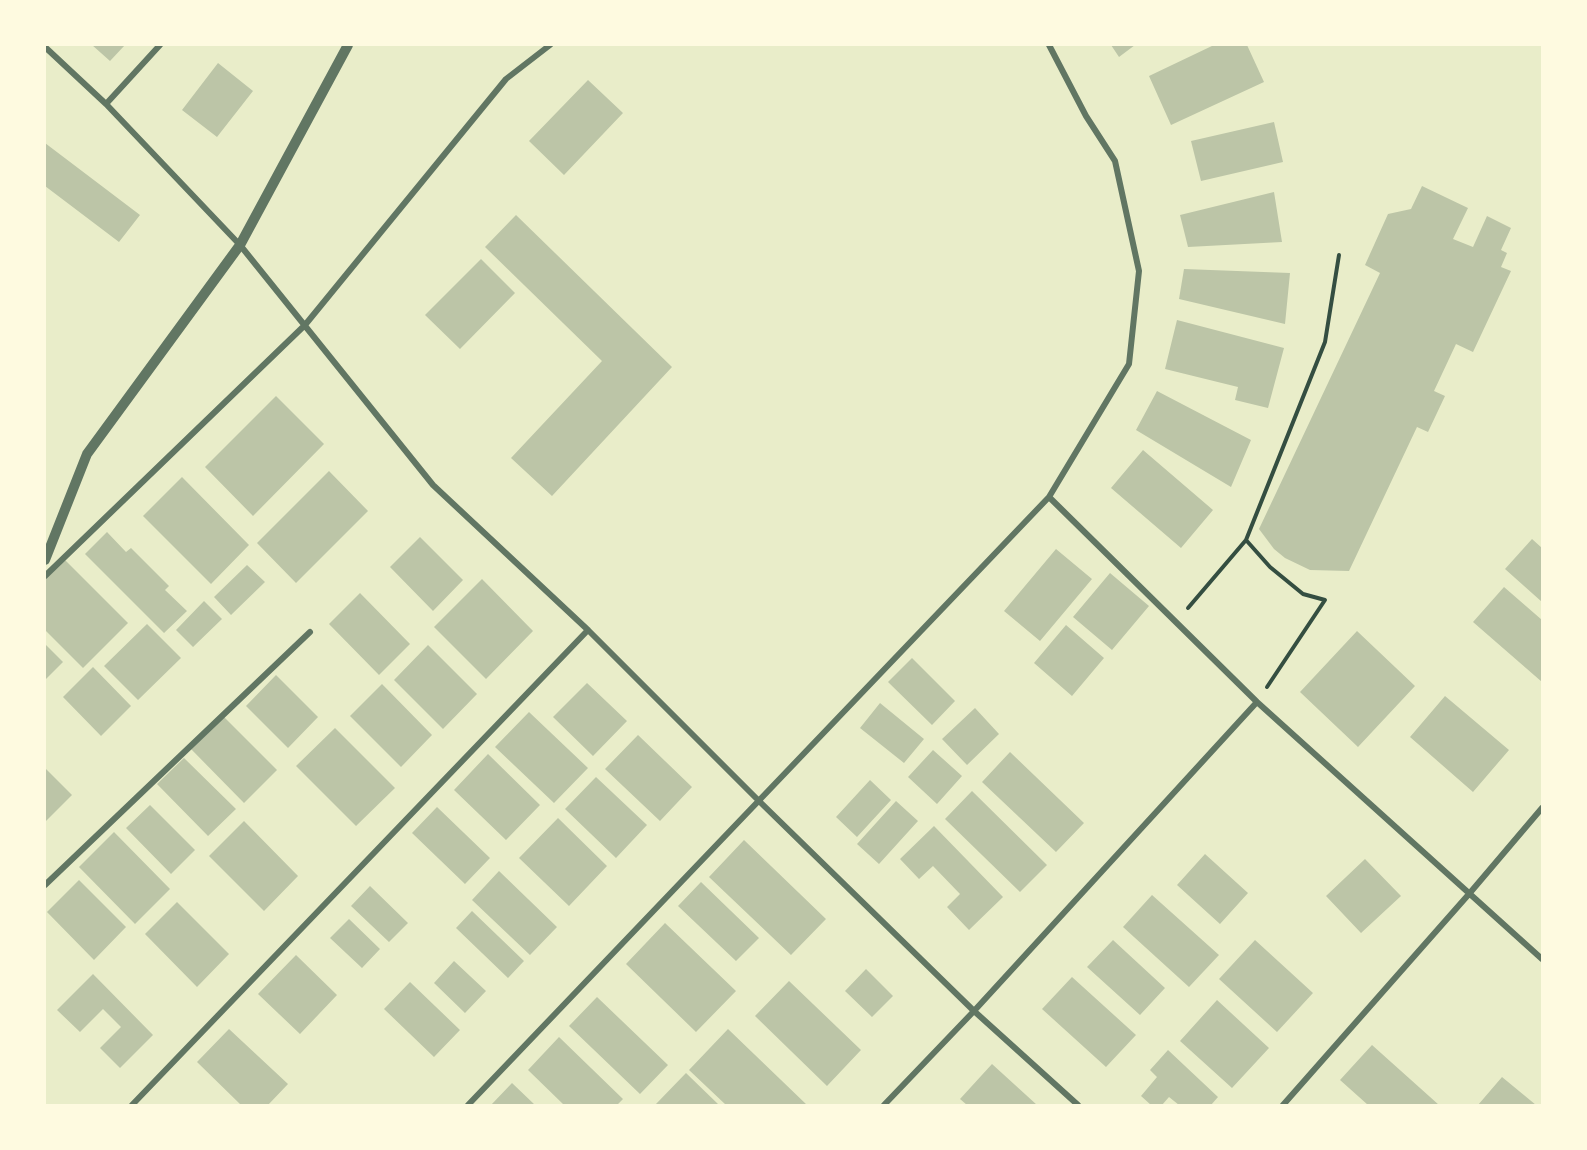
<!DOCTYPE html>
<html>
<head>
<meta charset="utf-8">
<style>
	body { margin:0 }
	#map { position:relative; width:1587px; height:1150px; overflow:hidden; background:#e9edc9; font-family:Commissioner,sans-serif }
	canvas { display:block }
	.frame { position:absolute; inset:0; border:46px solid #fefae0; pointer-events:none }
</style>
</head>
<body>
<div id="map">
<canvas width="1587" height="1150"></canvas>
<div class="frame"></div>
</div>
<script>
const g = document.querySelector('canvas').getContext('2d');
g.lineJoin = 'round';
function fillPath(path, color) { g.fillStyle = color; g.fill(path, 'evenodd'); }
const poly = rows => new Path2D(rows.map(r => 'M' + r).join(''));
function trace(path, color, width, dash) { g.strokeStyle = color; g.lineWidth = width; g.lineCap = dash ? 'butt' : 'round'; g.setLineDash(dash || []); g.stroke(path); }
const building = poly([
	[92,45,125,45,110,61],
	[1111,45,1135,45,1119,57],
	[1214,45,1247,45,1264,82,1171,125,1149,76],
	[218,63,253,91,217,137,182,110],
	[588,80,623,113,564,175,529,141],
	[1274,122,1283,162,1201,181,1191,141],
	[45,143,140,215,119,242,45,186],
	[1422,186,1468,208,1453,239,1473,247,1487,216,1511,228,1501,250,1507,253,1501,267,1511,271,1473,352,1456,344,1434,391,1445,396,1428,432,1417,427,1349,571,1310,570,1285,558,1274,549,1259,529,1380,273,1365,265,1388,214,1411,209],
	[1274,192,1282,242,1188,247,1180,215],
	[516,215,672,367,552,496,511,458,602,361,485,247],
	[481,259,515,293,460,349,425,315],
	[1184,269,1290,273,1285,324,1179,299],
	[1177,320,1284,348,1268,408,1235,400,1238,387,1165,369],
	[1157,391,1251,440,1231,487,1136,430],
	[276,396,324,444,253,516,205,467],
	[1143,450,1213,510,1181,548,1111,488],
	[329,471,368,511,296,583,257,543],
	[182,477,249,545,211,584,143,516],
	[107,532,126,552,131,548,169,586,165,590,187,611,164,633,85,554],
	[420,537,463,580,433,611,390,567],
	[1532,539,1542,548,1542,602,1505,569],
	[1056,549,1092,579,1040,641,1004,611],
	[64,559,128,623,83,668,45,630,45,578],
	[247,565,265,582,231,615,214,597],
	[1110,573,1149,606,1112,650,1073,617],
	[482,579,533,631,486,679,434,627],
	[1504,587,1542,620,1542,682,1473,622],
	[360,593,410,644,379,675,329,624],
	[204,601,222,619,193,647,176,630],
	[147,624,181,658,138,700,104,666],
	[1066,625,1104,658,1072,696,1034,663],
	[1357,631,1415,686,1358,747,1300,692],
	[45,644,63,662,45,680],
	[428,645,477,694,443,729,394,680],
	[912,658,955,701,932,725,888,682],
	[93,667,131,706,101,736,63,697],
	[276,675,318,717,288,748,246,706],
	[587,683,627,721,593,756,553,717],
	[382,684,432,735,401,767,350,716],
	[1445,696,1509,750,1473,792,1410,737],
	[880,703,924,739,904,763,860,728],
	[975,708,999,734,967,765,942,739],
	[529,712,588,768,554,803,495,747],
	[224,717,277,770,244,803,191,749],
	[335,728,395,788,356,826,296,766],
	[638,735,692,787,660,821,605,769],
	[933,750,962,776,937,804,908,777],
	[1010,752,1084,823,1056,852,982,782],
	[488,754,540,805,506,840,454,790],
	[184,758,236,809,208,836,157,784],
	[45,768,72,795,45,822],
	[596,777,647,825,616,858,565,809],
	[870,780,891,800,857,837,836,817],
	[972,791,1047,865,1020,892,945,819],
	[896,801,918,821,879,864,857,844],
	[150,805,195,850,171,874,126,828],
	[437,807,490,858,465,884,412,833],
	[558,818,607,866,569,906,519,858],
	[244,821,298,876,264,911,209,856],
	[934,826,1003,897,969,930,947,907,960,894,933,866,919,879,900,859],
	[114,832,170,889,135,924,79,867],
	[744,840,826,919,791,955,709,877],
	[1205,854,1248,893,1220,924,1177,885],
	[1365,859,1401,896,1361,933,1326,896],
	[499,871,557,927,530,955,472,900],
	[79,880,126,927,94,960,47,912],
	[701,882,759,938,736,961,678,906],
	[370,886,408,923,389,942,351,906],
	[1152,895,1219,955,1189,987,1123,927],
	[177,902,229,954,197,987,145,934],
	[472,911,524,961,508,978,456,928],
	[349,919,380,949,362,968,330,938],
	[665,923,736,991,696,1032,626,964],
	[1113,940,1165,988,1140,1015,1087,967],
	[1255,940,1313,993,1277,1032,1219,979],
	[296,955,337,995,300,1034,258,994],
	[454,961,486,991,465,1013,434,983],
	[866,969,893,996,872,1017,845,991],
	[93,974,153,1035,120,1068,100,1048,121,1027,103,1009,80,1032,57,1010],
	[1072,977,1136,1035,1106,1067,1042,1009],
	[789,981,861,1050,827,1086,755,1016],
	[410,982,460,1030,434,1057,384,1009],
	[597,997,668,1065,640,1094,569,1026],
	[1217,1000,1269,1048,1232,1088,1180,1041],
	[229,1029,288,1084,268,1105,241,1105,197,1062],
	[728,1029,807,1105,726,1105,689,1070],
	[559,1037,623,1099,617,1105,564,1105,528,1070],
	[1372,1045,1439,1105,1368,1105,1340,1080],
	[1168,1050,1218,1097,1211,1105,1179,1105,1169,1097,1162,1105,1151,1105,1141,1096,1157,1077,1150,1070],
	[992,1064,1037,1105,967,1105,960,1099],
	[686,1073,719,1105,655,1105],
	[1502,1077,1536,1105,1478,1105],
	[512,1083,535,1105,491,1105]
]);
const path = poly([
	[1246,540,1270,567,1303,594,1325,600,1267,687],
	[1188,608,1246,540,1325,342,1339,255]
]);
const minor = poly([
	[45,47,106,104,240,245,433,485,588,630,759,801,974,1011,1078,1105],
	[106,104,160,45],
	[1049,497,1257,702,1542,959],
	[45,576,305,325,506,79,550,45],
	[45,885,310,632],
	[132,1105,588,630],
	[468,1105,1049,497,1129,364,1139,271,1115,161,1086,116,1049,45],
	[884,1105,974,1011,1257,702],
	[1283,1105,1469,894,1542,808]
]);
const tertiary = poly([
	[45,560,87,454,240,245,348,45]
]);
fillPath(building, '#bcc5a7');
trace(path, '#344e41', 4);
trace(minor, '#617663', 6);
trace(tertiary, '#617663', 10);
</script>
</body>
</html>
